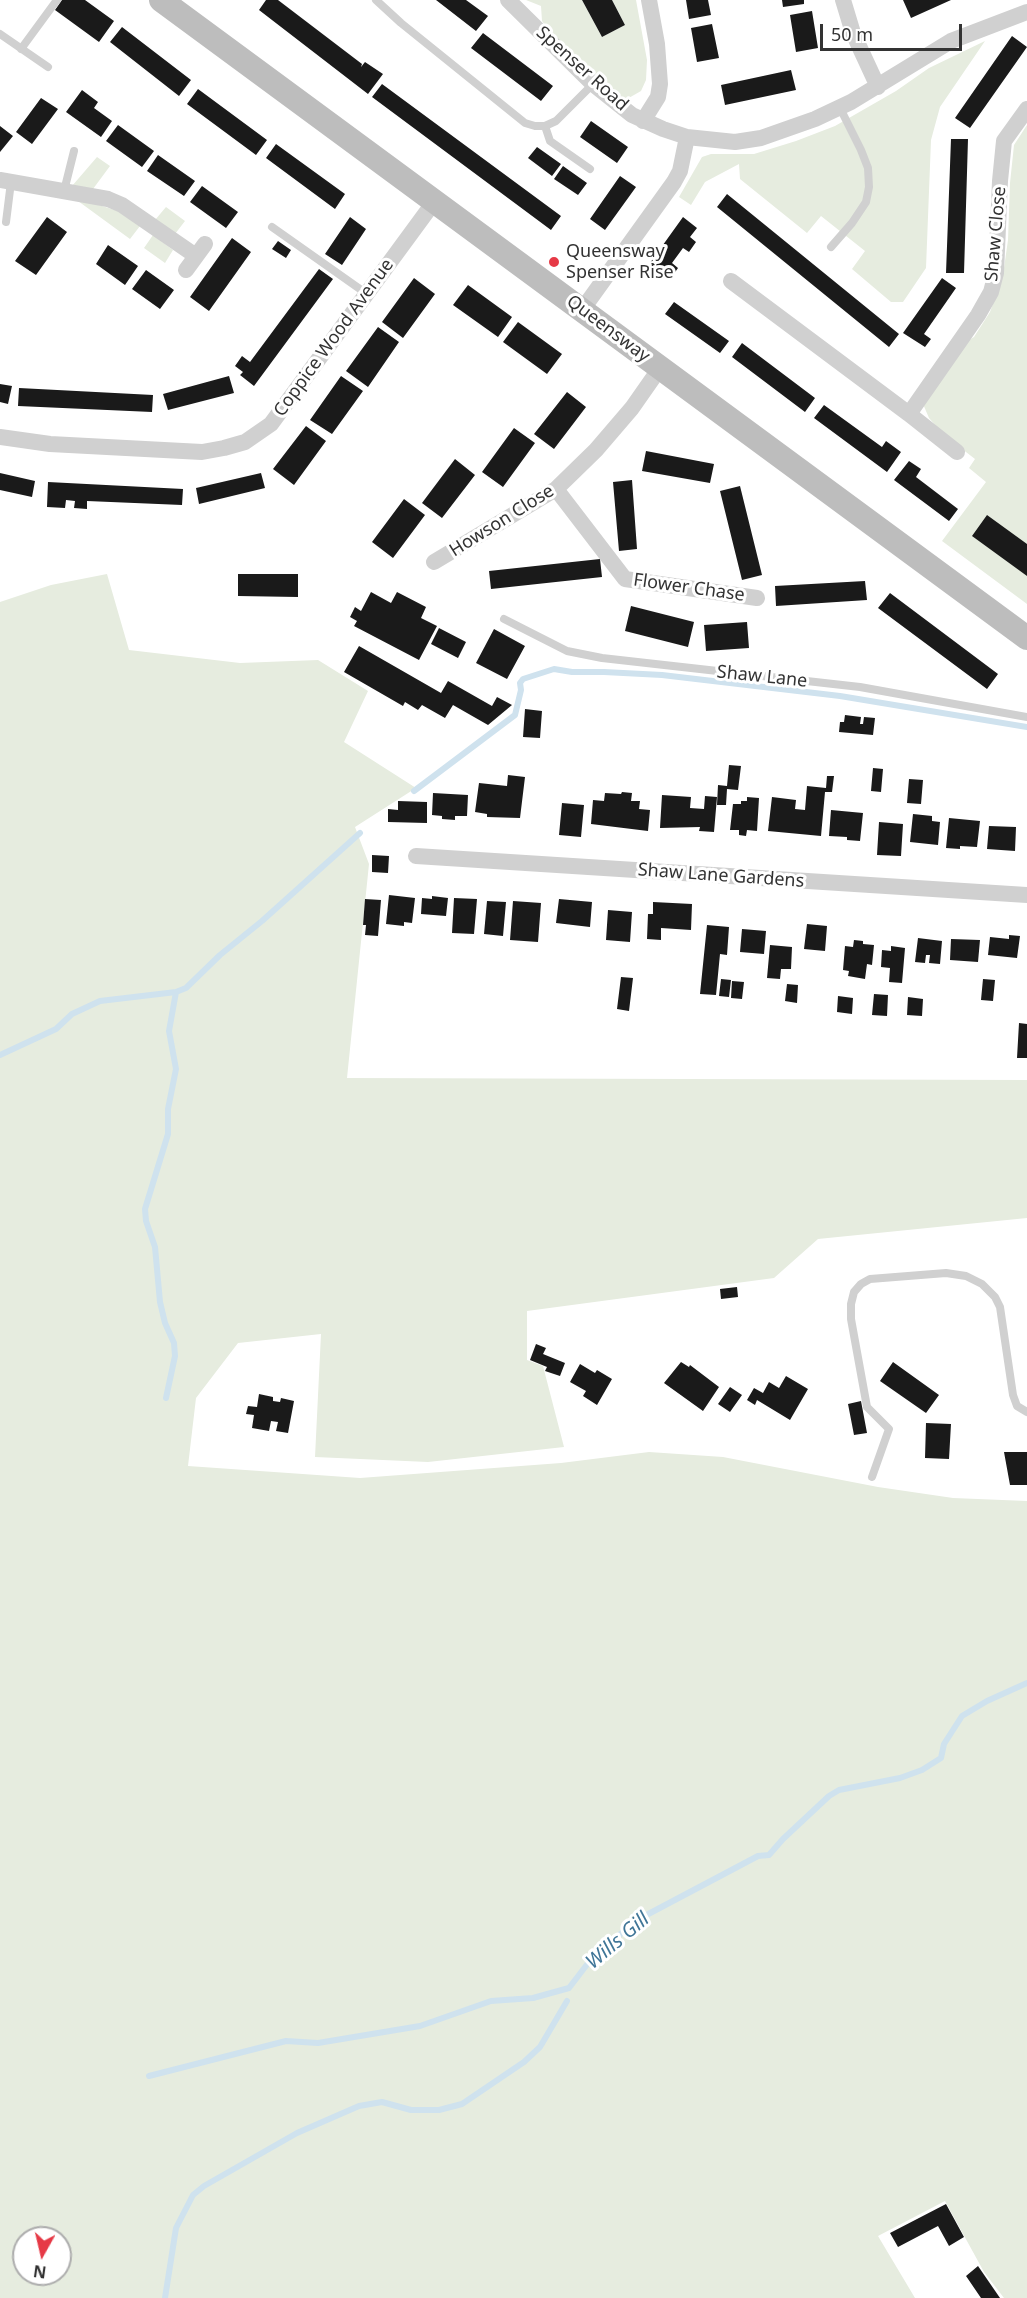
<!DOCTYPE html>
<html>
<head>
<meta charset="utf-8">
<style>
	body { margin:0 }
	#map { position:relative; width:1027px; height:2298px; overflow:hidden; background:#fff; font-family:"Noto Sans",sans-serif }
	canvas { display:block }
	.north { position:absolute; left:12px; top:2226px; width:60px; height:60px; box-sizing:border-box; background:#fff; border:2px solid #adadad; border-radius:50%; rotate:188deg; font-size:16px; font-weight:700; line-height:24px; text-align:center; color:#333 }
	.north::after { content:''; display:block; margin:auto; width:21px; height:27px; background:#e63946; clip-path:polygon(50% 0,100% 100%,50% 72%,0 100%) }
	.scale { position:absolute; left:820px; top:24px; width:142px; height:27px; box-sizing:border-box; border:3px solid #333; border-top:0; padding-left:8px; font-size:18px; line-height:21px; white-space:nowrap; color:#333; -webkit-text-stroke:4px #fff; paint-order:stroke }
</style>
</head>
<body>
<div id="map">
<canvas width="1027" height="2298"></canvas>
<div class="north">N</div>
<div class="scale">50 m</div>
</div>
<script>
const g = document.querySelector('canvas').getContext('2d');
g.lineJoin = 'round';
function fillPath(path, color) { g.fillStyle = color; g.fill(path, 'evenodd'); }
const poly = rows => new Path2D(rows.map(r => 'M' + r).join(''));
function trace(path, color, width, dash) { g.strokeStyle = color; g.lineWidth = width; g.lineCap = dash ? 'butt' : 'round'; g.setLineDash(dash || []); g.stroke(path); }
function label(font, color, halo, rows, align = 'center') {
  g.font = font + ' "Noto Sans",sans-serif'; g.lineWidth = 6; g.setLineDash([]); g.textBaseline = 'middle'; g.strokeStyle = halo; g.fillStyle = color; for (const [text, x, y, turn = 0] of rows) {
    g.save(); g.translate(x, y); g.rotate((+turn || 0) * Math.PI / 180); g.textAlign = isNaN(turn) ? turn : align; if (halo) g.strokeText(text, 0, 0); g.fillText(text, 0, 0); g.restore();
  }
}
const green = poly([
	[526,0,582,0,602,37,625,25,612,0,636,0,647,60,646,80,641,91,627,99,613,93,550,32,542,21,541,6],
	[985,41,940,107,931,140,926,268,903,302,891,302,852,269,865,251,821,216,807,233,740,179,739,164,705,182,691,205,679,197,702,157,711,154,754,154,796,141,835,126,896,91,929,68],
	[1027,125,1027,604,942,541,986,482,969,468,975,459,944,435,929,418,923,404,964,343,974,337,990,312,1003,275,1008,240,1010,183,1014,145],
	[97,157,110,166,93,189,72,186],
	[78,201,99,205,121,212,140,226,130,239],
	[166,207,185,221,175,234,155,220],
	[153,235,173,250,165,263,144,248],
	[107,574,129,650,240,663,318,660,368,691,344,742,416,788,355,827,369,864,347,1078,1027,1080,1027,1218,818,1239,774,1278,527,1311,527,1360,543,1366,564,1447,428,1462,315,1457,321,1334,238,1343,196,1398,188,1466,360,1478,561,1463,649,1452,723,1457,878,1487,953,1498,1027,1501,1027,2298,1004,2298,984,2272,945,2201,878,2236,915,2298,0,2298,0,602,51,585],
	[24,2238,60,2238,60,2274,24,2274]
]);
const stream = poly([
	[414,791,515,715,521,690,520,683,523,679,554,669,572,672,604,672,662,675,840,696,1027,727],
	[0,1055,56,1029,72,1014,100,1001,176,992],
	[166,1398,175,1356,174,1343,165,1323,160,1302,155,1247,146,1221,145,1209,168,1134,168,1109,176,1069,169,1031,176,992,186,988,220,955,262,921,360,833],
	[149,2076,286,2041,318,2043,420,2026,491,2001,533,1998,569,1988,592,1958,637,1920,758,1856,769,1855,783,1839,829,1796,839,1790,900,1778,922,1770,941,1758,944,1744,962,1716,987,1701,1027,1683],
	[165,2298,176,2228,193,2195,204,2186,297,2133,359,2106,382,2102,411,2110,439,2110,462,2104,524,2062,540,2047,567,2001]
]);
const building = poly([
	[62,0,85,0,114,21,99,42,55,10],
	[266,0,278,0,362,64,361,67,365,62,383,74,368,94,259,10],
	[436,0,466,0,488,16,476,31],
	[582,0,612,0,625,25,602,37],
	[686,0,708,0,711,15,689,19],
	[782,0,804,0,804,4,783,7],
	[903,0,951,0,911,18],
	[812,11,818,48,796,52,790,15],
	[712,24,719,58,697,62,691,28],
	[122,27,191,80,179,96,110,42],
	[483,33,553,86,541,101,471,48],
	[1012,36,1027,47,970,128,955,118],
	[791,70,796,90,725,105,721,85],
	[382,84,561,216,551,230,372,97],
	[198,89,267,140,256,155,187,104],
	[82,90,98,102,94,108,112,121,101,137,66,112],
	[41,98,58,109,32,144,16,132],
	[591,121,628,147,617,163,580,137],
	[118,125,154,151,142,167,106,141],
	[0,126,13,136,0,152],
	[951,139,968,139,964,273,946,273],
	[276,144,345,194,335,209,266,158],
	[537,147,561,164,552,176,528,158],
	[158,155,195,181,184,196,147,171],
	[563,166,587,183,578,195,554,179],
	[620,176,636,187,605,230,590,219],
	[202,186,238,212,226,228,190,202],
	[727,194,899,334,889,347,717,207],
	[47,217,67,232,36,275,15,261],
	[350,217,366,229,342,265,325,254],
	[683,217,697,228,690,237,696,242,689,252,683,248,672,263,678,268,671,278,650,263],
	[232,238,251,252,209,311,190,297],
	[278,241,291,250,286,258,272,249],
	[108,245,138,266,125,285,96,264],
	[319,269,333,279,254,386,240,375,243,372,235,366,242,356,250,362],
	[146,270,174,290,160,309,132,289],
	[414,278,435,294,403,338,382,322],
	[942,278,956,288,924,334,931,339,925,347,903,333],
	[468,285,512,317,498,337,453,305],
	[674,302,729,341,720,353,665,314],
	[518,322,562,354,547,374,503,342],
	[378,327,399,342,368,387,346,371],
	[742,343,815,398,805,412,732,357],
	[229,376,234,393,168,410,163,394],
	[341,376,363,391,332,434,310,420],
	[0,384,12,386,8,404,0,402],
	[19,388,153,395,152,412,18,406],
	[567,392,586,407,554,449,534,434],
	[824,405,882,447,886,441,901,452,887,472,814,418],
	[306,426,326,441,294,485,273,469],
	[514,428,535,443,503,487,482,472],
	[646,451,714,464,710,483,642,471],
	[455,459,475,475,442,518,422,503],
	[909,461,921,469,916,477,958,509,949,521,894,480],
	[0,473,35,481,32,497,0,490],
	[261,473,265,488,199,504,196,488],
	[632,480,637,549,619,551,613,482],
	[48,482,183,489,182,505,87,501,87,509,74,508,75,501,66,500,65,508,47,507],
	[740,486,762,575,742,580,720,491],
	[404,499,425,515,393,558,372,542],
	[987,515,1027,544,1027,576,972,536],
	[600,559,602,577,491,589,489,571],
	[238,574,298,574,298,597,238,596],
	[865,581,867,600,776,606,775,586],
	[371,592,391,603,397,592,426,607,421,618,437,626,419,660,354,626,357,621,350,617,355,607,361,611],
	[890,593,998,674,987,689,878,608],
	[631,606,694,622,688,647,625,631],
	[747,622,749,648,706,651,704,625],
	[439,628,466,642,458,658,431,644],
	[494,629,525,646,507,679,476,663],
	[359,646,441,693,448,681,492,706,497,697,512,705,488,725,453,705,445,718,422,705,418,710,405,702,403,706,344,672],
	[525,709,542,711,540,738,523,737],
	[845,715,861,717,860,724,863,724,864,717,875,718,873,735,839,732,840,722,844,722],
	[729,765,741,766,738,790,727,789,726,805,717,805,718,785,727,786],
	[873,768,883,769,881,792,871,791],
	[508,775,525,777,520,818,487,817,487,814,475,812,479,783,507,786],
	[827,776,834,776,832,792,825,792,821,836,768,831,772,797,796,800,795,809,805,810,807,786,826,788],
	[909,779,923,780,921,804,907,803],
	[622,792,632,793,631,801,640,801,639,809,650,810,648,831,591,824,593,800,604,801,605,793,621,794],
	[433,793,468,795,467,816,455,816,455,820,442,819,442,816,432,815],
	[662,795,691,797,690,808,704,809,705,796,717,797,714,832,699,831,700,827,660,828],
	[747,797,759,798,757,831,747,830,746,836,739,835,739,830,730,830,733,804,741,804,741,801,747,801],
	[398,801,427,802,427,823,388,822,388,809,398,810],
	[562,803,584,805,581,837,559,835],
	[831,810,863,813,860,841,847,840,847,837,829,836],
	[913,814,932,816,932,821,940,822,938,845,910,842],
	[949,818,980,821,977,847,960,846,960,849,946,848],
	[879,822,903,824,901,856,877,855],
	[989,826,1016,827,1015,851,987,849],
	[372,855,389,856,388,873,372,872],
	[389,895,415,898,412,923,404,922,404,926,386,924],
	[432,896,448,898,446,916,421,914,422,898,432,899],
	[454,898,477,899,474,934,452,933],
	[365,899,381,900,378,936,365,935,366,925,363,925],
	[559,899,592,902,590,927,556,923],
	[487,901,506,902,503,936,484,934],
	[513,901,541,903,538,942,510,940],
	[653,902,692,904,691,930,661,928,661,940,647,939,648,914,653,914],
	[608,910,632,912,630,942,606,940],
	[807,924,827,926,825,951,804,949],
	[707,925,729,927,727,955,720,954,716,995,700,994],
	[742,929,766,931,764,954,740,952],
	[1009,935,1020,936,1017,958,988,955,990,937,1009,939],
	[918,938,942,941,940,964,929,963,930,955,926,955,925,963,915,962],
	[951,939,980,940,978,962,950,960],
	[854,940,863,941,863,944,874,945,872,965,867,964,865,979,848,976,849,971,843,970,845,946,853,947],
	[770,945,792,947,791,969,781,969,780,979,767,978],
	[891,946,905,948,902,983,889,982,890,968,881,967,882,950,891,951],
	[621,977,633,978,629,1011,617,1009],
	[721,979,731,980,729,997,719,996],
	[983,979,995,980,993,1001,981,1000],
	[732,981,744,982,742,999,731,998],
	[787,984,798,985,797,1003,785,1001],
	[874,994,888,995,887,1016,872,1015],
	[838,996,853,998,852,1014,837,1012],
	[908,997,923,999,922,1016,907,1015],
	[1019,1023,1027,1024,1027,1058,1017,1058],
	[737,1287,738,1297,721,1299,720,1289],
	[536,1344,546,1348,543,1354,565,1363,560,1376,545,1371,547,1367,530,1360],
	[681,1362,689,1367,690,1365,719,1387,703,1411,664,1383],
	[893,1362,939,1395,926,1413,880,1381],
	[580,1364,595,1373,597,1370,612,1379,597,1405,583,1396,586,1391,570,1382],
	[786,1376,808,1389,790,1420,757,1400,755,1405,747,1400,754,1388,763,1393,769,1382,779,1388],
	[730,1387,742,1395,730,1412,718,1404],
	[259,1394,273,1397,273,1401,280,1402,281,1398,294,1401,288,1433,276,1431,278,1422,271,1421,269,1431,252,1428,254,1415,246,1414,248,1406,257,1407],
	[861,1401,867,1433,854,1435,848,1404],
	[926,1423,951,1424,949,1459,925,1458],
	[1004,1452,1027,1452,1027,1485,1010,1485],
	[946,2204,964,2237,949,2246,938,2226,898,2247,890,2233],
	[978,2266,1000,2298,981,2298,966,2276]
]);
const lane = poly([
	[376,0,401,23,525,123,535,126,545,126,556,121,593,84],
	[0,34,48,67],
	[21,49,57,0],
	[545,126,550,141,590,169],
	[64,191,74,151],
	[6,222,11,182],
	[272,227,367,294],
	[831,247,852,223,866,202,869,187,868,168,861,150,840,108],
	[504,619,567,651,602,658,860,687,1027,717],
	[872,1477,889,1429,867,1407,851,1319,851,1304,854,1292,861,1284,870,1279,946,1273,966,1276,982,1284,995,1297,1000,1307,1013,1395,1017,1406,1027,1412]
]);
const street = poly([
	[508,0,593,84,632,115,663,129,687,137,735,142,761,138,815,119,851,102,951,41,1027,12],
	[843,0,853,33,878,87],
	[643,121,658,97,660,84,657,44,649,0],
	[0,180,108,199,122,205,196,256],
	[186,270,205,244],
	[731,281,909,414,957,452],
	[582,310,674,182,680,171,687,137],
	[909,414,978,315,991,292,996,273,1000,181,1004,141,1027,109],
	[0,437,50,444,202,452,224,448,245,442,271,424,434,202],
	[556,489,625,579,757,598],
	[434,562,556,489,596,450,632,408,660,368],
	[416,856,1027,895]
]);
const secondary = poly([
	[161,0,1027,638]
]);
const markers = [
	[554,262,6,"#e63946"]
];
const streetNames = [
	["Spenser Road",582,69,42],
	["Shaw Close",996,234,-85],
	["Queensway",608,329,37],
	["Coppice Wood Avenue",334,338,-54],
	["Howson Close",502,521,-32],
	["Flower Chase",689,588,8],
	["Shaw Lane",762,677,6],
	["Shaw Lane Gardens",721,876,4]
];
const poiNames = [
	["Queensway",566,252],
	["Spenser Rise",566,273]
];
const waterNames = [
	["Wills Gill",618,1941,-40]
];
fillPath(green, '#e6ecdf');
trace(stream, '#cfe2ee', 6);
fillPath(building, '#1a1a1a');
trace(lane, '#d0d0d0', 8);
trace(street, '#d0d0d0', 16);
trace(secondary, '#bdbdbd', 24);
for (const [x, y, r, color] of markers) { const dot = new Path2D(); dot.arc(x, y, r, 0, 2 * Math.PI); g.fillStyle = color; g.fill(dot); trace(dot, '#fff', 2); }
label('18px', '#333', '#fff', streetNames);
label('18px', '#333', '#fff', poiNames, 'left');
label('italic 20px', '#3f7597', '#fff', waterNames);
</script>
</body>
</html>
